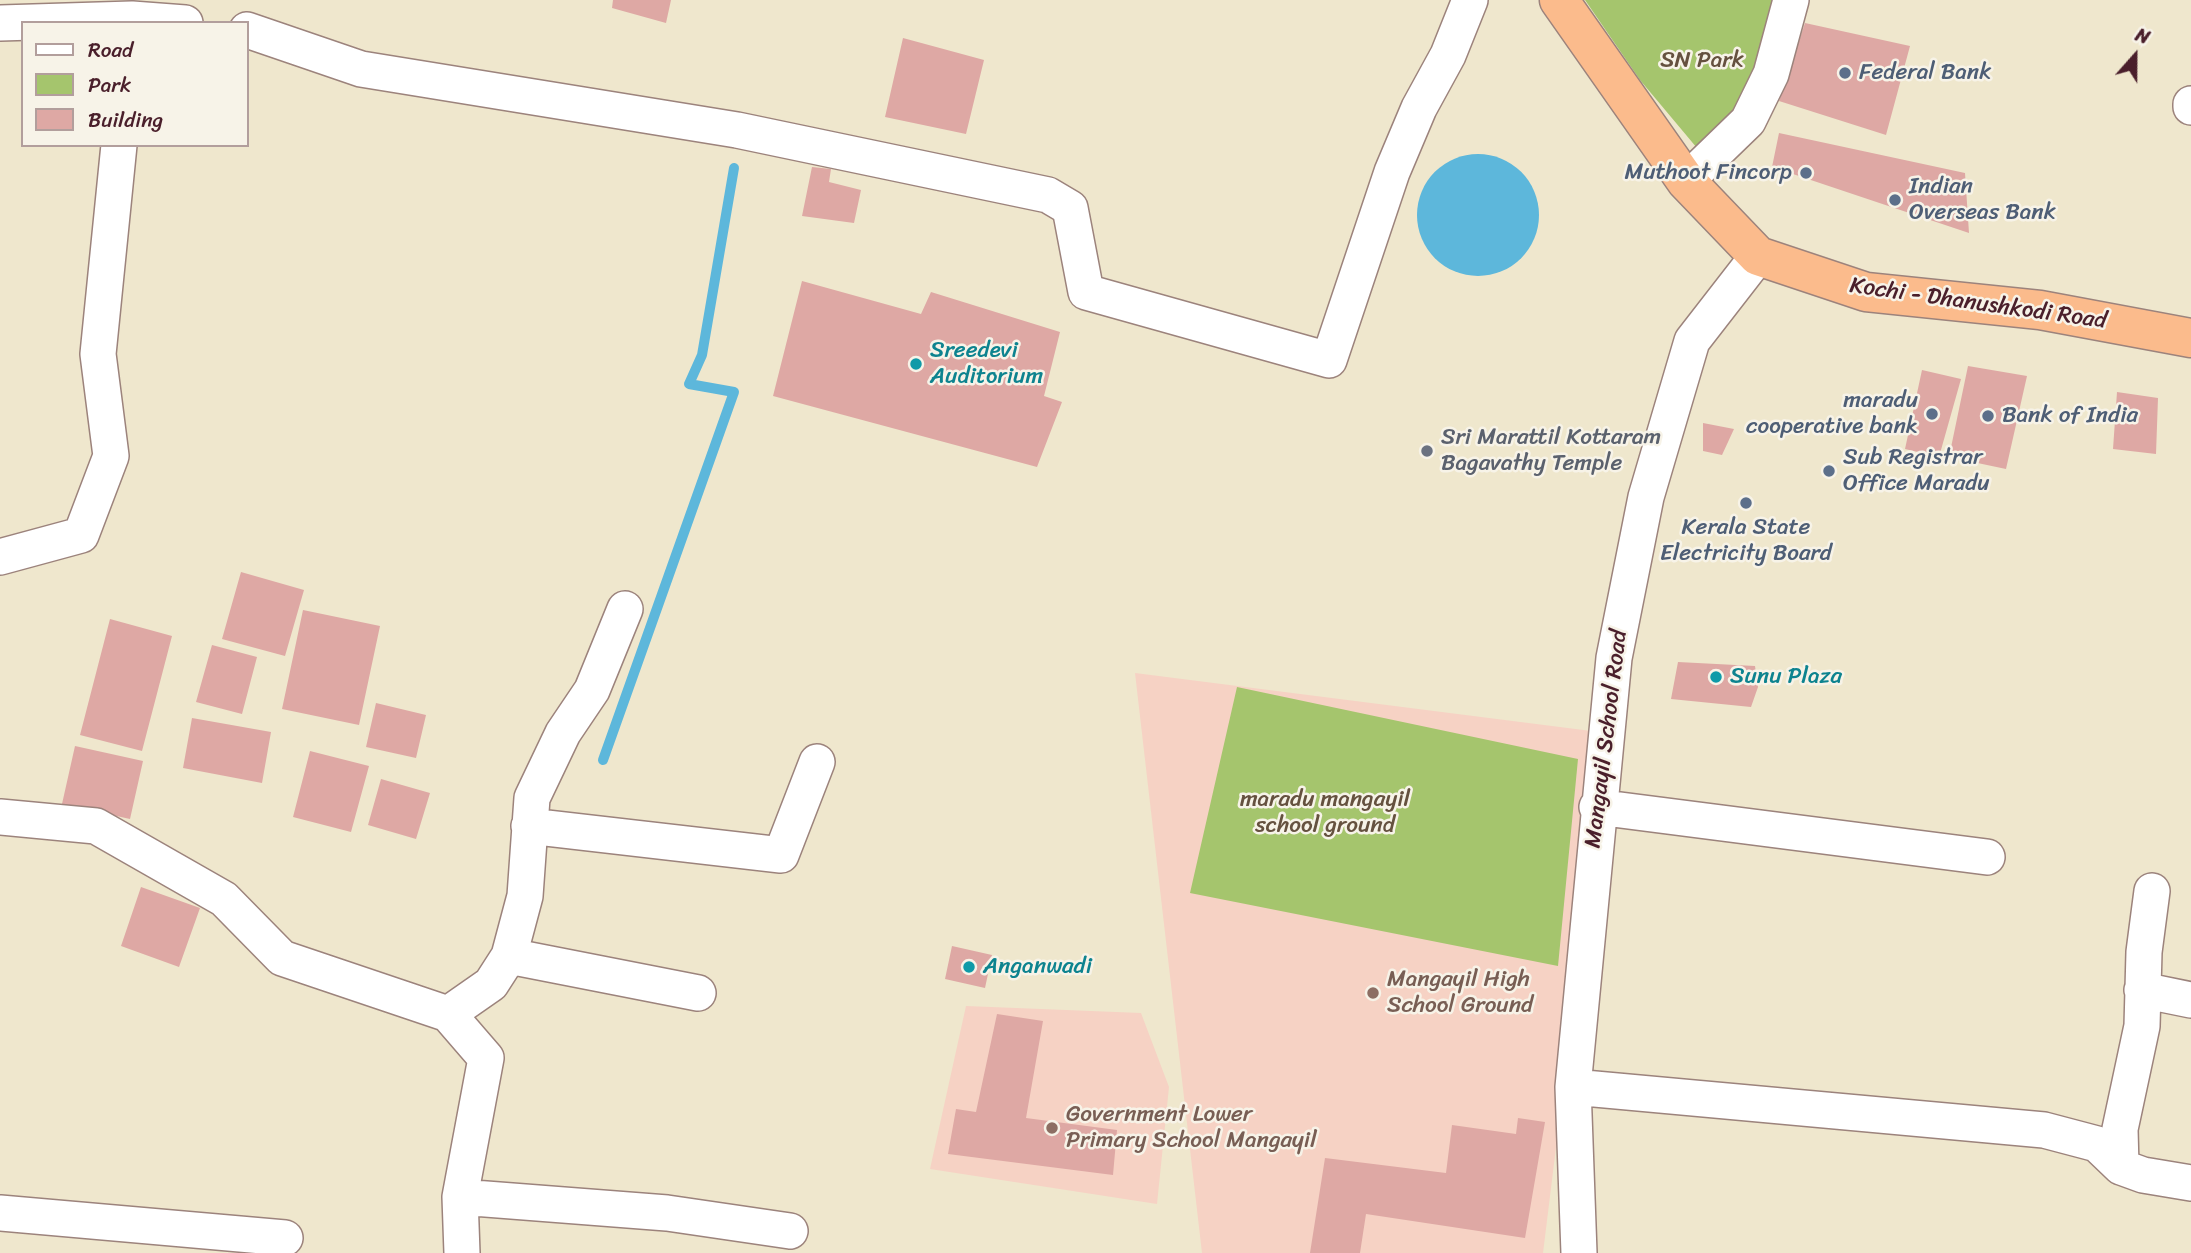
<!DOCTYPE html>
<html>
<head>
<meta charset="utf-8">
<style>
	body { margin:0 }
	#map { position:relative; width:2191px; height:1253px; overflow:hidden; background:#efe7cd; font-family:Sriracha,sans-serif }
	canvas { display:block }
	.legend { position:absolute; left:21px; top:21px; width:228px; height:126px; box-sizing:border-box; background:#f7f3e8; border:2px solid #b29e9c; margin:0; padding:9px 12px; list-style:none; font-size:21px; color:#4a1f2b }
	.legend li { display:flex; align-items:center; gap:14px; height:35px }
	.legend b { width:35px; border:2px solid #b29e9c }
	.north { position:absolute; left:2100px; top:21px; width:70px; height:70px; -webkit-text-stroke:5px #f7f3e8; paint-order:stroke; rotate:21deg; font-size:19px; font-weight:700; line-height:28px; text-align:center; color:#4a1f2b }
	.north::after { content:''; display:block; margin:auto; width:24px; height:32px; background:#4a1f2b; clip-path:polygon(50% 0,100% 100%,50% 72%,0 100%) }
</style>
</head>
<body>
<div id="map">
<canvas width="2191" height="1253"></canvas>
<ul class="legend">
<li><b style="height:9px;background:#fff"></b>Road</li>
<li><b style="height:19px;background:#a5c56d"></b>Park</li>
<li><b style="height:19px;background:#dea8a4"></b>Building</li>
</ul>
<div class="north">N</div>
</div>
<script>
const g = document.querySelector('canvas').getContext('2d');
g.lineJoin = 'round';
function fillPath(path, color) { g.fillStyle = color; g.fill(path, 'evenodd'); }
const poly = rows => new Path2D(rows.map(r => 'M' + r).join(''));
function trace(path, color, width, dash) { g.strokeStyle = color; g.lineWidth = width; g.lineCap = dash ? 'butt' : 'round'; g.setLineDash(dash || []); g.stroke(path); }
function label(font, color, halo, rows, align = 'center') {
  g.font = font + ' Sriracha,sans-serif'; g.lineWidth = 5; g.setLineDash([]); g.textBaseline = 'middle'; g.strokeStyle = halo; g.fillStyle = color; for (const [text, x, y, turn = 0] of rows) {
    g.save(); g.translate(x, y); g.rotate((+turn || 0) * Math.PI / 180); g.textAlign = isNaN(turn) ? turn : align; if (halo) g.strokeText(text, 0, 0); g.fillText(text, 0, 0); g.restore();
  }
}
const built = poly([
	[1135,673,1607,733,1543,1253,1202,1253],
	[966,1006,1141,1013,1169,1087,1157,1204,930,1169]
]);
const green = poly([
	[1585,0,1784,0,1751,98,1697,148,1640,80],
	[1237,687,1578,759,1558,966,1190,893]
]);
const water = poly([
	'1417 215a61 61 0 1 1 122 0a61 61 0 1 1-122 0Z'
]);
const stream = poly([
	[603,760,734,392,689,384,702,355,734,168]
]);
const building = poly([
	[613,0,671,0,666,23,612,8],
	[1805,23,1910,46,1886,135,1779,101],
	[903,38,984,60,966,134,885,117],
	[1779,133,1965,173,1969,233,1772,167],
	[812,167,831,169,829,182,861,190,854,223,802,216],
	[802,281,921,314,931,292,1060,332,1044,396,1062,402,1037,467,773,396],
	[1968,366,2027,376,2006,469,1949,457],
	[1922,370,1961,379,1939,457,1905,449],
	[2117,392,2158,398,2156,454,2113,449],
	[1703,423,1734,429,1722,455,1703,451],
	[241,572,304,590,285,656,222,639],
	[303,610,380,626,359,725,282,709],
	[110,619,172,636,142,751,80,735],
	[212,645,257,657,242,714,196,702],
	[1678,662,1755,666,1758,687,1751,707,1671,699],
	[376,703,426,715,416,758,366,747],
	[192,718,271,732,262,783,183,768],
	[75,746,143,761,130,819,62,804],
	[310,751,369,766,351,832,293,817],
	[381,779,430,793,416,839,368,825],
	[141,887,200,908,179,967,121,946],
	[952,946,992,955,985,988,945,979],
	[997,1014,1043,1021,1026,1118,1117,1130,1113,1175,948,1154,956,1109,976,1112],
	[1518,1118,1545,1122,1525,1238,1366,1214,1360,1253,1310,1253,1325,1158,1446,1173,1452,1125,1516,1134]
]);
const minor = poly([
	[0,23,132,19,185,23],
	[247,30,361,69,737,130,1048,195,1070,208,1086,292,1329,360,1392,172,1419,108,1448,55,1470,0],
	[2191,104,2191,107],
	[1686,181,1748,121,1771,74,1791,0],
	[0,557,81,535,111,456,98,354,119,145],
	[1597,807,1987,857],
	[0,817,96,826,224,899,282,958,448,1014,486,1058,460,1197,462,1253],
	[529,826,781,855,817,762],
	[2152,891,2144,952,2142,1026,2120,1129,2121,1167,2143,1175,2191,1183],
	[509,956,698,993],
	[2142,990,2191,1000],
	[448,1014,491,984,509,956,525,896,532,798,563,733,592,690,625,609],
	[1573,1087,2044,1130,2097,1144,2121,1167],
	[460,1197,667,1213,790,1231],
	[0,1213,285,1238],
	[1579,1253,1573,1087,1614,658,1646,497,1692,341,1758,256]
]);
const highway = poly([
	[1559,0,1686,181,1758,256,1866,292,2040,310,2191,338]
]);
const markers = [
	[1845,73,7,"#5c6f8a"],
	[1806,173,7,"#5c6f8a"],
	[1895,200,7,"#5c6f8a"],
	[916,364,7,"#0f9aa8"],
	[1932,414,7,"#5c6f8a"],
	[1988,416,7,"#5c6f8a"],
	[1427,451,7,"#6b7280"],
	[1829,471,7,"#5c6f8a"],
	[1746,503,7,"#5c6f8a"],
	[1716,677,7,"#0f9aa8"],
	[969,967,7,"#0f9aa8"],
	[1373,993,7,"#8d6e63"],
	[1052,1128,7,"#8d6e63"]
];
const parkNames = [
	["SN Park",1702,61],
	["maradu mangayil",1325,800],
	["school ground",1325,826]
];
const serviceNames = [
	["Federal Bank",1859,73],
	["Muthoot Fincorp",1792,173,"right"],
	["Indian",1909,187],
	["Overseas Bank",1909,213],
	["maradu",1918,401,"right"],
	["cooperative bank",1918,427,"right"],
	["Bank of India",2002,416],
	["Sub Registrar",1843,458],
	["Office Maradu",1843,484],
	["Kerala State",1746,528,"center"],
	["Electricity Board",1746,554,"center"]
];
const streetNames = [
	["Kochi - Dhanushkodi Road",1978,304,8],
	["Mangayil School Road",1607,739,-83]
];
const cultureNames = [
	["Sreedevi",930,351],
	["Auditorium",930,377],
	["Sunu Plaza",1730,677],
	["Anganwadi",983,967]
];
const worshipNames = [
	["Sri Marattil Kottaram",1441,438],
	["Bagavathy Temple",1441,464]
];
const educationNames = [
	["Mangayil High",1387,980],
	["School Ground",1387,1006],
	["Government Lower",1066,1115],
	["Primary School Mangayil",1066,1141]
];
fillPath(built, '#f6d2c4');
fillPath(green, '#a5c56d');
fillPath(water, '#5db7db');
trace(stream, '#5db7db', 10);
fillPath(building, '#dea8a4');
trace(minor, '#9c837c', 38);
trace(highway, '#9c837c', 41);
trace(minor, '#fff', 35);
trace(highway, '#fbbb8c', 38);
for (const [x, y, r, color] of markers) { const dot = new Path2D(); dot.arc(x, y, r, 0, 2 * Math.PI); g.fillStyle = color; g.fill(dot); trace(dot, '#f7f3e8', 2.5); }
label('23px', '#65513f', '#f7f3e8', parkNames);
label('23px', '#4e5e75', '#f7f3e8', serviceNames, 'left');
label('23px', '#4a1f2b', '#f7f3e8', streetNames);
label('23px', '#0d838f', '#f7f3e8', cultureNames, 'left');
label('23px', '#5b616d', '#f7f3e8', worshipNames, 'left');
label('23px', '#785e54', '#f7f3e8', educationNames, 'left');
</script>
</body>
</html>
